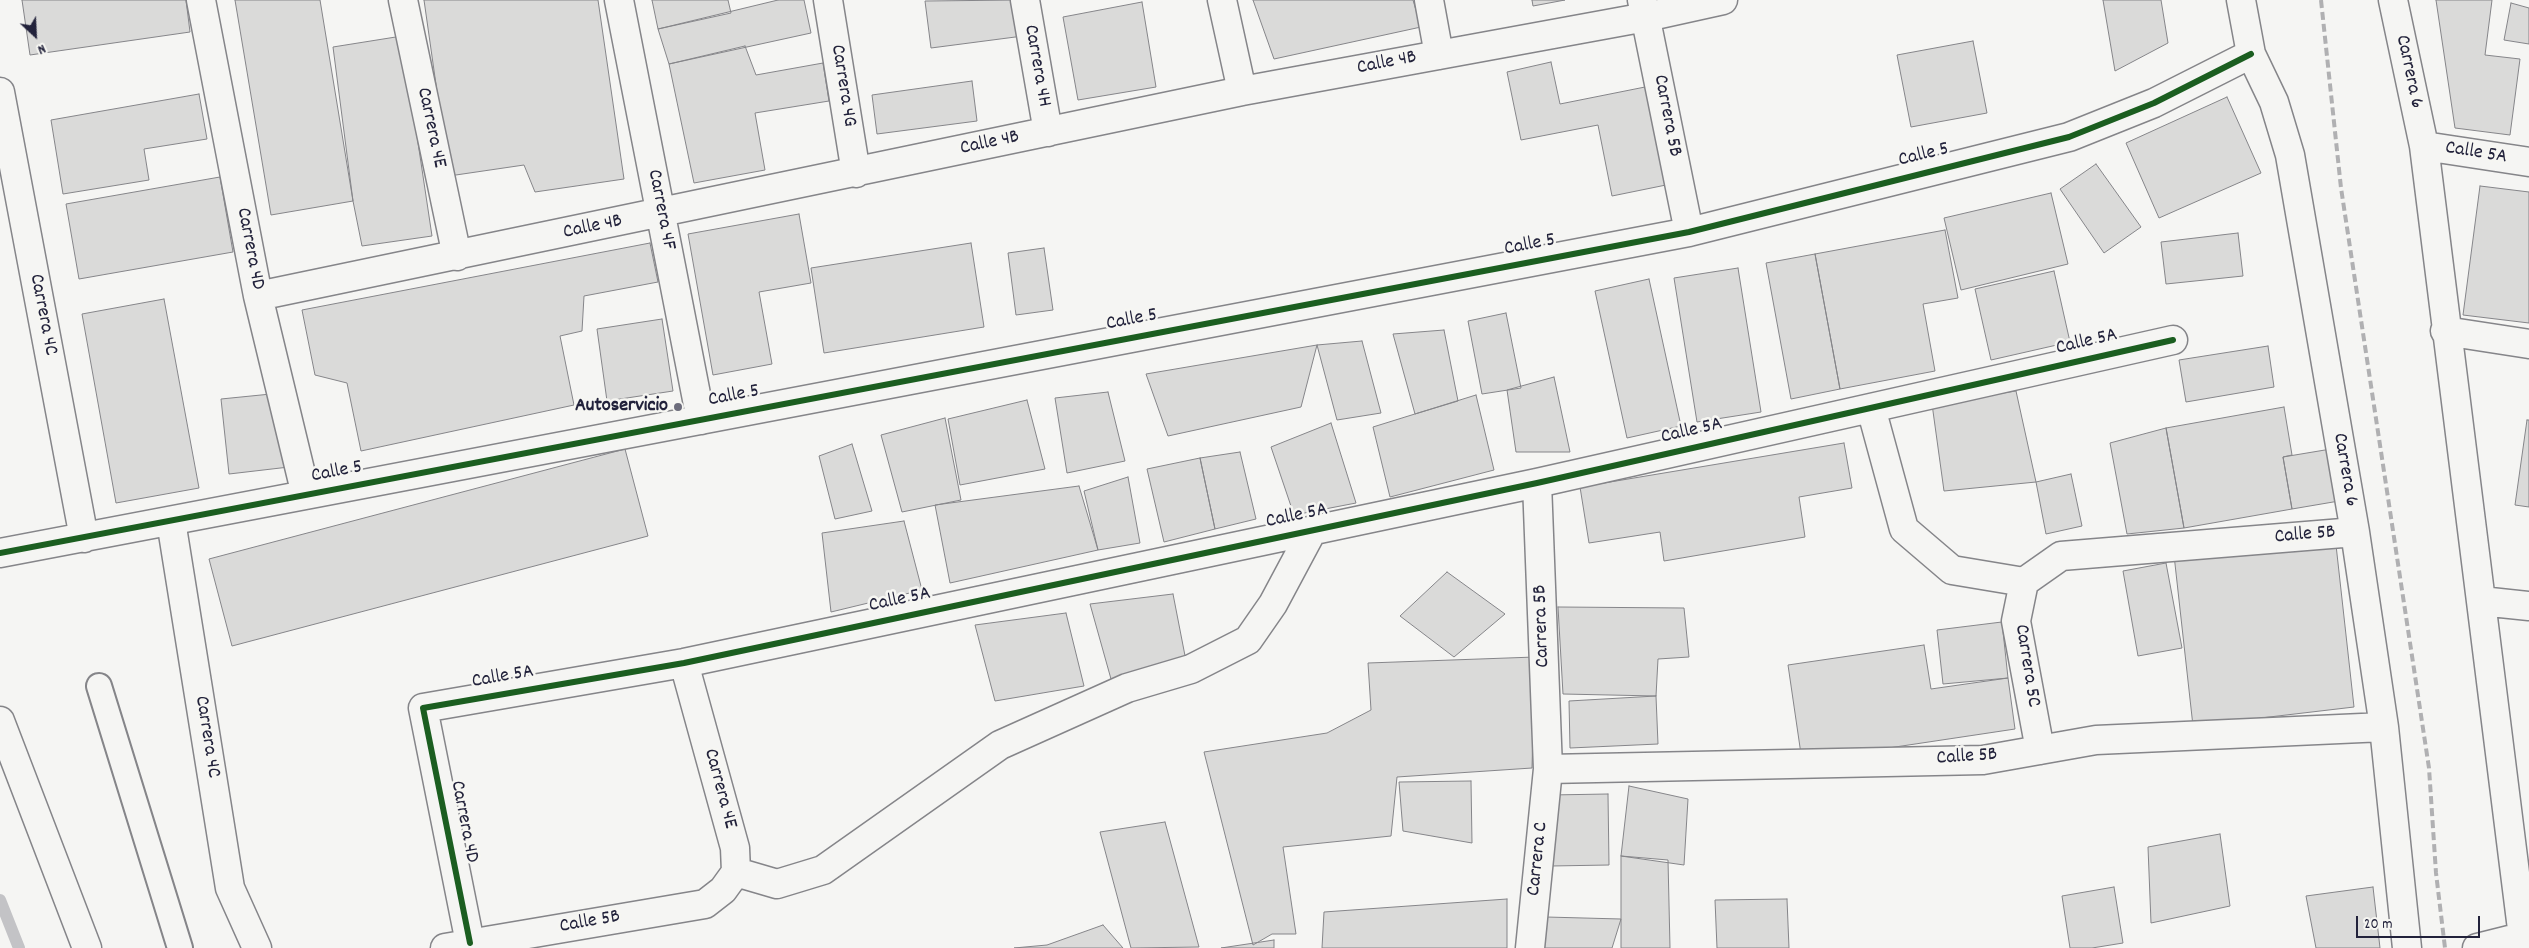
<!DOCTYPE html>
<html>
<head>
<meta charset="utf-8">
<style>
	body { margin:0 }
	#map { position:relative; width:2529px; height:948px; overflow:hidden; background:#f5f5f3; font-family:Dekko,sans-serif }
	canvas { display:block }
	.north { position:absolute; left:10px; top:10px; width:50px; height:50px; -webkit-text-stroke:4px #f6f6f2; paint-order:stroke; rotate:155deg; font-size:14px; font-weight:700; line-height:20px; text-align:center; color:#22223b }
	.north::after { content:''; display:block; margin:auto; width:18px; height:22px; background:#22223b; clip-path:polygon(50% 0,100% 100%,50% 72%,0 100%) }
	.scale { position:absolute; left:2356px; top:916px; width:124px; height:22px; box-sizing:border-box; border:2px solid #22223b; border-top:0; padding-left:6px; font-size:15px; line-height:18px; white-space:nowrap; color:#22223b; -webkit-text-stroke:4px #f6f6f2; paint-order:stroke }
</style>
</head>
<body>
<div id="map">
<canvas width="2529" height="948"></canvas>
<div class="north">N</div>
<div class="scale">20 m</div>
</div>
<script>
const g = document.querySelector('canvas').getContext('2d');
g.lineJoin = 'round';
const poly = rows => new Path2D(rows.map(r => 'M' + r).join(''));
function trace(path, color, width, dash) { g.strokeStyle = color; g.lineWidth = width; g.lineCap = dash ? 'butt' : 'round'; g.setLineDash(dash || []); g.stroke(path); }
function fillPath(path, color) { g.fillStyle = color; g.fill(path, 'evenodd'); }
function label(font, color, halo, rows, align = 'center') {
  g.font = font + ' Dekko,sans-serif'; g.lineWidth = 5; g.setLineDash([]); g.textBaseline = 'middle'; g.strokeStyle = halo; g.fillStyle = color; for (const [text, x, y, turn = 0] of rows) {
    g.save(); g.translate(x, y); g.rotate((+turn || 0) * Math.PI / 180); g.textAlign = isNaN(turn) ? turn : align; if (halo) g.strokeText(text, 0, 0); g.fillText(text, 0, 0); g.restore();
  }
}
const stream = poly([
	[0,900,19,948]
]);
const building = poly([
	[22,0,186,0,190,32,30,55,22,0],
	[235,0,320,0,353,201,271,215,235,0],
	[424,0,598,0,624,179,535,192,524,165,449,176,424,0],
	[652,0,728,0,731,13,658,29,652,0],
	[778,0,804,0,811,33,669,64,658,29,778,0],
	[1018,0,1023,36,931,48,925,1,1018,0],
	[1253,0,1413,0,1421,27,1274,59,1253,0],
	[1532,0,1565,0,1533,6,1532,0],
	[2103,0,2161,0,2168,43,2115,71,2103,0],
	[2436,0,2492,0,2485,55,2520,59,2510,135,2455,128,2436,0],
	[1142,2,1156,87,1078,100,1063,17,1142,2],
	[2511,3,2529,8,2529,44,2504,40,2511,3],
	[402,36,432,236,362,246,353,201,333,47,402,36],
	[1973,41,1987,113,1911,127,1897,55,1973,41],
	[745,46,756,75,823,63,829,101,755,113,765,170,694,183,669,64,745,46],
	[1551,62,1560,104,1645,87,1666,185,1612,196,1598,125,1521,140,1507,72,1551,62],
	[972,81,977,121,877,134,872,95,972,81],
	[199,94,207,139,144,149,149,180,63,194,51,120,199,94],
	[2227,97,2261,173,2159,218,2126,143,2227,97],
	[2096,164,2141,227,2104,253,2060,189,2096,164],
	[220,177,233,252,79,279,66,204,220,177],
	[2480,186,2529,192,2529,323,2463,315,2480,186],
	[2051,193,2068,264,1961,290,1944,218,2051,193],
	[799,214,811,283,759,292,772,364,713,375,688,234,799,214],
	[1945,230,1958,298,1923,304,1935,371,1840,389,1815,254,1945,230],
	[2238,233,2243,276,2166,284,2161,242,2238,233],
	[650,243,658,282,584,296,582,331,560,336,574,405,361,451,347,383,315,375,302,310,650,243],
	[971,243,984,327,824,353,811,268,971,243],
	[1044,248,1053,310,1016,315,1008,253,1044,248],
	[1815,254,1840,389,1791,399,1766,263,1815,254],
	[1738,268,1761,412,1697,422,1674,278,1738,268],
	[2054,271,2070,342,1991,360,1975,289,2054,271],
	[1649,279,1681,426,1627,438,1595,291,1649,279],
	[164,299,199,488,116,503,82,314,164,299],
	[1506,313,1521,388,1482,394,1468,321,1506,313],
	[662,319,673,391,607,401,597,329,662,319],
	[1444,330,1458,401,1415,414,1393,334,1444,330],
	[1362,341,1381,413,1337,420,1317,345,1362,341],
	[1317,345,1301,407,1168,436,1146,374,1317,345],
	[2268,346,2274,387,2186,402,2179,360,2268,346],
	[1554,377,1570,452,1516,452,1507,390,1554,377],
	[2016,391,2036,482,1944,491,1932,404,2016,391],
	[1108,392,1125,461,1067,473,1055,398,1108,392],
	[281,393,289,467,229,474,221,399,281,393],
	[1476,395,1494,470,1390,497,1373,427,1476,395],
	[1027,400,1045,469,960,485,948,419,1027,400],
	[2284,407,2292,455,2283,457,2292,509,2184,528,2166,428,2284,407],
	[945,418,961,500,902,512,881,435,945,418],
	[2527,420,2529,420,2529,507,2515,505,2527,420],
	[1331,423,1356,503,1294,515,1271,447,1331,423],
	[2166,428,2184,528,2127,534,2110,443,2166,428],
	[1844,443,1852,488,1799,497,1805,537,1664,561,1660,532,1589,543,1580,487,1844,443],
	[852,444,872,511,835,519,819,456,852,444],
	[625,449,648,536,232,646,209,559,625,449],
	[2331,449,2339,501,2292,509,2283,457,2331,449],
	[1240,452,1256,519,1215,529,1200,458,1240,452],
	[1200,458,1215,529,1164,542,1147,469,1200,458],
	[2071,474,2082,526,2046,534,2036,482,2071,474],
	[1128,477,1140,543,1098,550,1084,491,1128,477],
	[1079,486,1098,550,950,583,935,505,1079,486],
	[904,521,922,590,831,612,822,533,904,521],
	[2335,536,2354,707,2193,726,2174,555,2335,536],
	[2166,563,2182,648,2138,656,2123,571,2166,563],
	[1447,572,1505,614,1454,657,1400,616,1447,572],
	[1173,594,1187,666,1111,679,1090,604,1173,594],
	[1558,607,1684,608,1689,657,1658,659,1656,696,1563,694,1558,607],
	[1066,613,1084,686,995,701,975,625,1066,613],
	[2002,622,2008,678,1943,684,1937,630,2002,622],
	[1924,645,1931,689,2008,678,2015,729,1802,761,1788,665,1924,645],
	[1535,657,1532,768,1397,777,1391,836,1283,847,1296,934,1272,934,1253,945,1204,752,1327,733,1371,710,1368,663,1535,657],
	[1656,696,1658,744,1570,748,1569,701,1656,696],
	[1471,781,1472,843,1403,831,1399,782,1471,781],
	[1629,786,1688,799,1684,865,1621,856,1629,786],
	[1608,794,1609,865,1551,866,1550,795,1608,794],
	[1165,822,1199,947,1131,948,1100,832,1165,822],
	[2220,834,2230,906,2151,923,2148,847,2220,834],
	[1621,856,1668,860,1670,948,1621,948,1621,856],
	[2114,887,2123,943,2092,948,2070,948,2062,896,2114,887],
	[2373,887,2380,948,2316,948,2306,896,2373,887],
	[1507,899,1507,948,1322,948,1324,912,1507,899],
	[1787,899,1789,948,1717,948,1715,900,1787,899],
	[1546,917,1621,919,1612,948,1544,948,1546,917],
	[1103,925,1123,948,1014,948,1047,945,1103,925],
	[1274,940,1274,948,1221,948,1274,940]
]);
const service = poly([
	[99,686,180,948]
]);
const minor = poly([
	[201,0,258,296,306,495],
	[403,0,457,256],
	[619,0,701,420],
	[828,0,856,173],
	[1025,0,1048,132],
	[1222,0,1242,91],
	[1429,0,1439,55],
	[1642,0,1689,232],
	[2241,0,2251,54,2274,102,2290,155,2355,532,2384,727,2407,948],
	[2393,0,2424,146,2523,937,2522,948],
	[0,92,84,538],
	[2424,146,2529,162],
	[258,296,1242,91,1646,17,1723,0],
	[2445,331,2529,344],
	[1871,408,1904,529,1952,570,2024,582],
	[171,521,230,888,257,948],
	[0,553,1689,232,2069,137,2154,103,2251,54],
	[2024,582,2061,556,2355,532],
	[2024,582,2016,621,2040,750],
	[2481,601,2529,606],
	[0,721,87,948],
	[1548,769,1983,760,2096,740,2384,727],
	[736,872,777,884,823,870,1000,745,1127,688,1191,669,1248,640,1273,604,1312,531],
	[470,943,423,708,684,663,1537,483,2173,340],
	[445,948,705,904,723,890,736,872,735,848,684,663],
	[1530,948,1548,769,1537,483],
	[2477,948,2529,935]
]);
const rail = poly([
	[2321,0,2341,188,2429,768,2436,873,2445,948]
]);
const cycleway = poly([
	[0,553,1689,232,2069,137,2154,103,2251,54],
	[470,943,423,708,684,663,1537,483,2173,340]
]);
const markers = [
	[678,407,5,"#6c6c7b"]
];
const streetNames = [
	["Calle 4B",1387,64,-11],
	["Carrera 4H",1036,66,80],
	["Carrera 6",2408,72,78],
	["Carrera 4G",842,86,81],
	["Carrera 5B",1666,116,79],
	["Carrera 4E",430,128,78],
	["Calle 4B",990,144,-12],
	["Calle 5A",2476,154,9],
	["Calle 5",1924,156,-14],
	["Carrera 4F",660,210,79],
	["Calle 4B",593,228,-12],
	["Calle 5",1530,246,-11],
	["Carrera 4D",249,249,79],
	["Carrera 4C",42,315,79],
	["Calle 5",1132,321,-11],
	["Calle 5A",2087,343,-13],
	["Calle 5",734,397,-11],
	["Calle 5A",1692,432,-13],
	["Carrera 6",2344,470,80],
	["Calle 5",337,473,-11],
	["Calle 5A",1297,517,-12],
	["Calle 5B",2305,536,-5],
	["Calle 5A",900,601,-12],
	["Carrera 5B",1543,626,-92],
	["Carrera 5C",2026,666,81],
	["Calle 5A",503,678,-10],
	["Carrera 4C",206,737,81],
	["Calle 5B",1967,758,-4],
	["Carrera 4E",719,789,75],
	["Carrera 4D",463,822,79],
	["Carrera C",1539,859,-84],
	["Calle 5B",590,923,-10]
];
const poiNames = [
	["Autoservicio",668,407]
];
trace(stream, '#c3c3c6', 12);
fillPath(building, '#dadad9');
trace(building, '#858589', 1);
trace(service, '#858589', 28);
trace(minor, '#858589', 31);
trace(service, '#f5f5f3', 24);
trace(minor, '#f5f5f3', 28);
trace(rail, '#b0b0b2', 4, [8, 4]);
trace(cycleway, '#1b5e20', 6);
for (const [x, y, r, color] of markers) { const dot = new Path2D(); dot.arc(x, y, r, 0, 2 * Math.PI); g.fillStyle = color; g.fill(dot); trace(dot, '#f6f6f2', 2); }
label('20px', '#22223b', '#f6f6f2', streetNames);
label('bold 20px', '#22223b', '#f6f6f2', poiNames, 'right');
</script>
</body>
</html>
